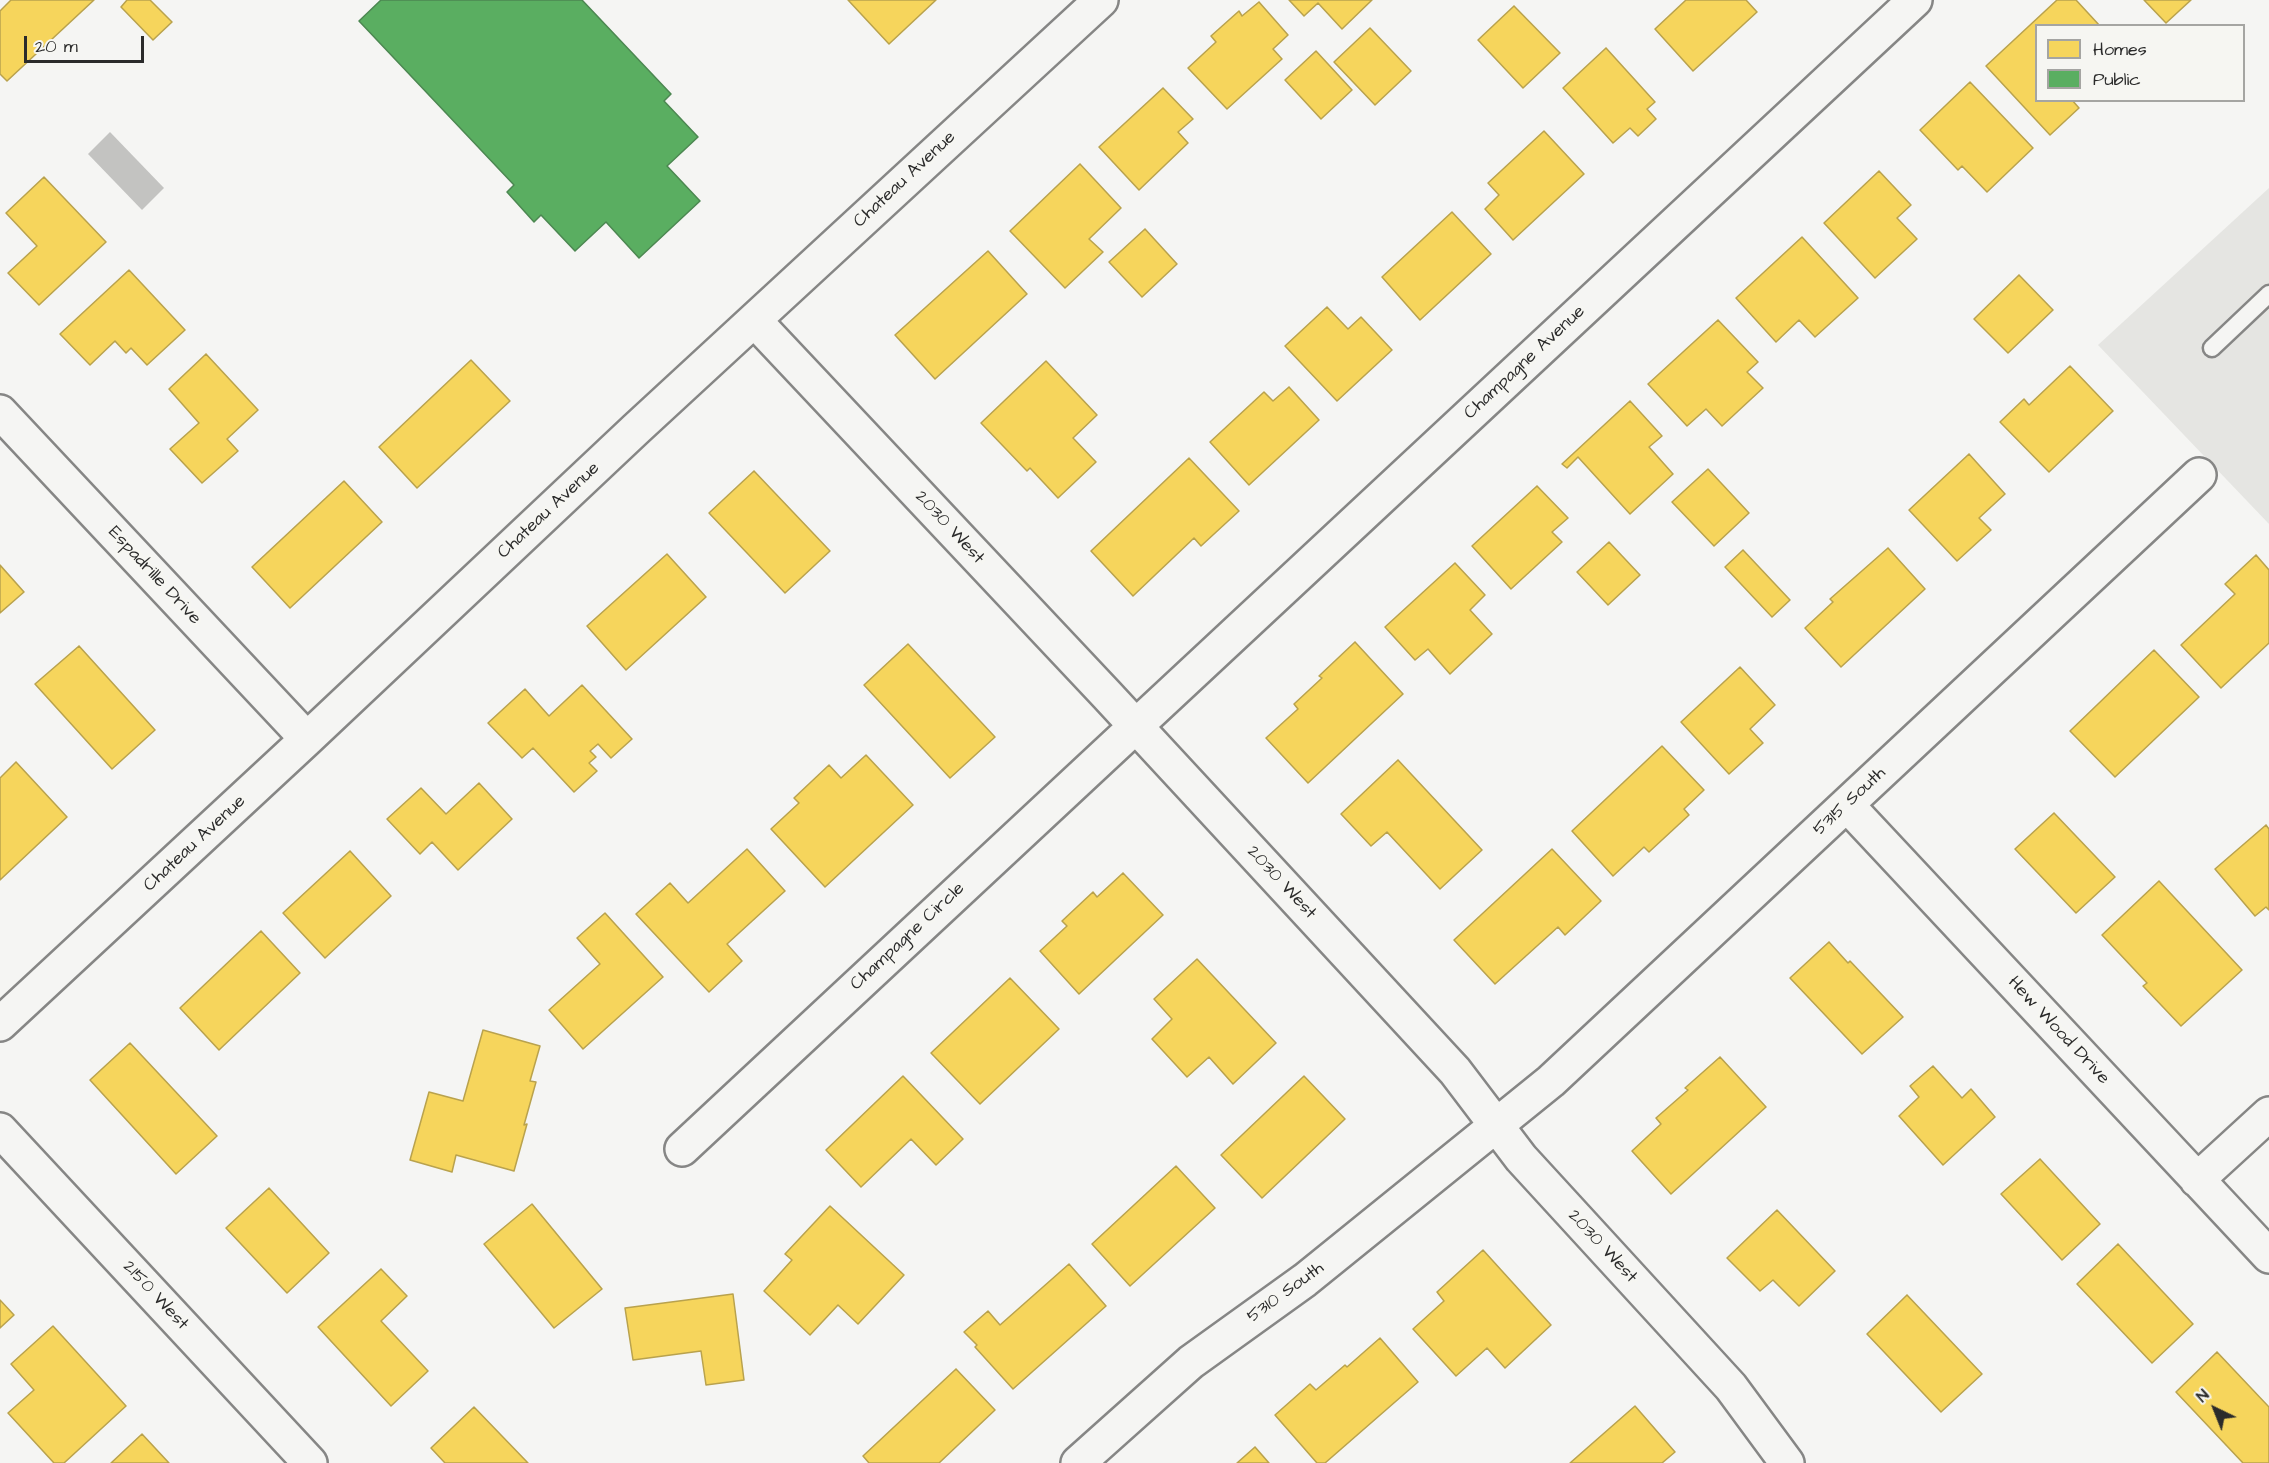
<!DOCTYPE html>
<html>
<head>
<meta charset="utf-8">
<style>
	body { margin:0 }
	#map { position:relative; width:2269px; height:1463px; overflow:hidden; background:#f5f5f3; font-family:"Architects Daughter",sans-serif }
	canvas { display:block }
	.legend { position:absolute; left:2035px; top:24px; width:210px; height:78px; box-sizing:border-box; background:#f6f6f2; border:2px solid #a5a5a2; margin:0; padding:8px 10px; list-style:none; font-size:18px; color:#2b2b2b }
	.legend li { display:flex; align-items:center; gap:12px; height:30px }
	.legend b { width:30px; border:2px solid #a5a5a2 }
	.north { position:absolute; left:2185px; top:1379px; width:60px; height:60px; -webkit-text-stroke:4px #f6f6f2; paint-order:stroke; rotate:317deg; font-size:16px; font-weight:700; line-height:24px; text-align:center; color:#2b2b2b }
	.north::after { content:''; display:block; margin:auto; width:21px; height:27px; background:#2b2b2b; clip-path:polygon(50% 0,100% 100%,50% 72%,0 100%) }
	.scale { position:absolute; left:24px; top:36px; width:120px; height:27px; box-sizing:border-box; border:3px solid #2b2b2b; border-top:0; padding-left:8px; font-size:18px; line-height:21px; white-space:nowrap; color:#2b2b2b; -webkit-text-stroke:4px #f6f6f2; paint-order:stroke }
</style>
</head>
<body>
<div id="map">
<canvas width="2269" height="1463"></canvas>
<ul class="legend">
<li><b style="height:16px;background:#f6d55c"></b>Homes</li>
<li><b style="height:16px;background:#5aae61"></b>Public</li>
</ul>
<div class="north">N</div>
<div class="scale">20 m</div>
</div>
<script>
const g = document.querySelector('canvas').getContext('2d');
g.lineJoin = 'round';
function fillPath(path, color) { g.fillStyle = color; g.fill(path, 'evenodd'); }
const poly = rows => new Path2D(rows.map(r => 'M' + r).join(''));
function trace(path, color, width, dash) { g.strokeStyle = color; g.lineWidth = width; g.lineCap = dash ? 'butt' : 'round'; g.setLineDash(dash || []); g.stroke(path); }
function label(font, color, halo, rows, align = 'center') {
  g.font = font + ' "Architects Daughter",sans-serif'; g.lineWidth = 6; g.setLineDash([]); g.textBaseline = 'middle'; g.strokeStyle = halo; g.fillStyle = color; for (const [text, x, y, turn = 0] of rows) {
    g.save(); g.translate(x, y); g.rotate((+turn || 0) * Math.PI / 180); g.textAlign = isNaN(turn) ? turn : align; if (halo) g.strokeText(text, 0, 0); g.fillText(text, 0, 0); g.restore();
  }
}
const built = poly([
	[2269,188,2269,524,2098,345]
]);
const water = poly([
	[110,132,164,188,142,210,88,154]
]);
const homes = poly([
	[11,0,94,0,7,81,0,74,0,11,11,0],
	[127,0,150,0,172,22,153,40,121,7,127,0],
	[848,0,936,0,889,44,848,0],
	[1289,0,1372,0,1342,29,1318,3,1304,16,1289,0],
	[1686,0,1746,0,1757,12,1693,71,1655,29,1686,0],
	[2057,0,2076,0,2100,26,2036,26,2036,100,2072,100,2079,108,2050,135,1986,66,2057,0],
	[2144,0,2191,0,2166,23,2144,0],
	[1259,2,1288,35,1273,49,1282,59,1227,109,1188,68,1216,42,1211,36,1239,11,1242,16,1259,2],
	[1514,6,1560,53,1523,88,1478,40,1514,6],
	[1370,28,1411,71,1375,105,1334,62,1370,28],
	[1606,48,1655,102,1647,109,1656,119,1638,136,1630,128,1613,143,1563,88,1606,48],
	[1316,51,1352,90,1321,119,1285,80,1316,51],
	[1970,82,2033,148,1987,192,1962,166,1958,170,1920,130,1970,82],
	[1163,88,1193,119,1178,132,1188,143,1139,190,1099,147,1163,88],
	[1544,131,1584,174,1513,240,1485,209,1499,195,1488,183,1544,131],
	[1080,164,1121,208,1089,239,1103,252,1065,288,1010,231,1080,164],
	[1879,171,1911,205,1897,218,1917,239,1875,278,1824,223,1879,171],
	[44,177,106,242,39,305,8,273,37,246,6,213,44,177],
	[1452,212,1491,254,1420,320,1382,277,1452,212],
	[1145,229,1177,264,1142,297,1109,262,1145,229],
	[1802,237,1858,298,1815,337,1799,320,1776,342,1736,298,1802,237],
	[988,251,1027,294,935,379,895,335,988,251],
	[129,270,185,330,147,365,131,348,126,353,115,341,90,365,60,334,129,270],
	[2019,275,2053,310,2008,353,1974,319,2019,275],
	[1327,307,1348,329,1361,317,1392,350,1337,401,1285,346,1327,307],
	[1718,320,1758,362,1747,372,1763,388,1722,426,1706,409,1687,426,1648,384,1718,320],
	[206,354,258,410,227,439,238,451,202,483,170,449,199,423,169,389,206,354],
	[471,360,510,401,417,488,379,447,471,360],
	[1046,361,1097,415,1073,438,1096,462,1058,498,1030,468,1027,471,981,423,1046,361],
	[2070,366,2113,411,2049,472,2000,422,2024,399,2029,405,2070,366],
	[1289,387,1319,420,1249,485,1210,442,1264,392,1273,401,1289,387],
	[1630,401,1662,436,1649,447,1673,474,1630,514,1578,457,1567,468,1562,464,1630,401],
	[1969,454,2005,494,1979,518,1991,530,1957,561,1909,510,1969,454],
	[1189,458,1239,511,1201,546,1194,538,1133,596,1091,551,1189,458],
	[1708,469,1749,513,1714,546,1672,502,1708,469],
	[754,471,830,551,785,593,709,513,754,471],
	[344,481,382,522,290,608,252,567,344,481],
	[1537,486,1568,518,1552,532,1562,542,1511,589,1472,546,1537,486],
	[1609,542,1640,575,1608,605,1577,572,1609,542],
	[1888,548,1925,589,1841,667,1805,628,1833,602,1830,599,1888,548],
	[1743,550,1790,600,1772,617,1725,567,1743,550],
	[667,554,706,597,626,670,587,626,667,554],
	[2256,555,2269,570,2269,643,2221,688,2181,645,2235,594,2225,584,2256,555],
	[1455,563,1485,595,1470,610,1492,634,1450,674,1428,649,1415,660,1385,627,1455,563],
	[0,565,24,592,0,613,0,565],
	[1355,642,1403,694,1308,783,1266,738,1298,709,1294,704,1322,678,1319,676,1355,642],
	[908,644,995,737,950,778,864,685,908,644],
	[79,646,155,730,112,769,35,684,79,646],
	[2154,650,2199,697,2115,777,2070,731,2154,650],
	[1740,667,1775,705,1750,729,1763,743,1729,774,1681,722,1740,667],
	[582,685,632,739,611,758,598,744,590,751,596,757,589,763,597,771,574,792,533,748,522,758,488,723,525,689,549,716,582,685],
	[1662,746,1704,790,1684,809,1689,815,1649,852,1644,847,1613,876,1572,831,1662,746],
	[866,755,913,805,825,887,771,829,799,803,794,798,829,765,841,778,866,755],
	[1398,760,1482,850,1440,889,1387,832,1371,846,1341,814,1398,760],
	[16,762,67,817,0,880,0,778,16,762],
	[479,783,512,819,458,870,432,842,420,854,387,819,421,788,446,814,479,783],
	[2054,813,2115,877,2076,913,2015,849,2054,813],
	[2266,825,2269,829,2269,910,2266,907,2255,916,2215,869,2266,825],
	[747,849,785,891,727,944,742,961,709,992,636,914,670,883,688,903,747,849],
	[1552,849,1601,901,1565,935,1558,927,1495,984,1454,940,1552,849],
	[350,851,391,896,325,958,283,913,350,851],
	[1123,873,1163,915,1079,994,1040,951,1067,926,1062,921,1093,892,1097,897,1123,873],
	[2159,881,2242,970,2181,1026,2143,986,2147,983,2102,935,2159,881],
	[605,913,663,977,583,1049,549,1010,600,964,577,938,605,913],
	[261,931,300,973,219,1050,180,1008,261,931],
	[1829,942,1848,963,1850,961,1903,1017,1862,1054,1790,978,1829,942],
	[1197,959,1276,1043,1233,1084,1209,1057,1187,1077,1152,1039,1172,1019,1154,999,1197,959],
	[1010,978,1059,1029,980,1104,931,1053,1010,978],
	[483,1030,540,1046,530,1081,536,1082,524,1125,527,1124,514,1171,456,1155,452,1172,410,1160,429,1092,463,1101,483,1030],
	[130,1043,217,1136,176,1174,90,1080,130,1043],
	[1720,1057,1766,1107,1671,1194,1632,1151,1661,1124,1656,1118,1688,1090,1685,1088,1720,1057],
	[1933,1066,1962,1098,1971,1089,1995,1117,1943,1165,1899,1116,1919,1097,1910,1086,1933,1066],
	[903,1076,963,1139,936,1165,911,1139,861,1187,826,1150,903,1076],
	[1304,1076,1345,1119,1262,1198,1221,1155,1304,1076],
	[2040,1159,2100,1224,2062,1260,2001,1194,2040,1159],
	[1176,1166,1215,1208,1130,1286,1092,1244,1176,1166],
	[269,1188,329,1253,287,1293,226,1228,269,1188],
	[532,1204,602,1289,554,1328,484,1244,532,1204],
	[830,1206,904,1275,858,1324,838,1305,810,1335,764,1291,792,1260,785,1254,830,1206],
	[1777,1210,1835,1271,1799,1306,1773,1280,1760,1291,1727,1258,1777,1210],
	[2118,1244,2193,1324,2152,1363,2077,1284,2118,1244],
	[1483,1250,1551,1325,1505,1368,1487,1348,1456,1376,1413,1329,1444,1301,1437,1292,1483,1250],
	[1069,1264,1106,1306,1013,1389,975,1347,977,1345,964,1332,988,1311,1000,1325,1069,1264],
	[381,1269,407,1296,381,1321,428,1371,391,1406,318,1327,381,1269],
	[733,1294,744,1380,706,1385,701,1351,633,1360,625,1308,733,1294],
	[1907,1295,1982,1374,1941,1412,1867,1334,1907,1295],
	[0,1300,14,1315,0,1328,0,1300],
	[53,1326,126,1406,64,1463,54,1463,8,1413,34,1390,11,1364,53,1326],
	[1380,1338,1418,1382,1325,1463,1317,1463,1275,1415,1310,1384,1316,1390,1345,1365,1347,1367,1380,1338],
	[2217,1352,2269,1407,2269,1463,2243,1463,2176,1392,2217,1352],
	[956,1369,995,1410,939,1463,869,1463,863,1456,956,1369],
	[1635,1406,1675,1452,1662,1463,1570,1463,1635,1406],
	[474,1407,528,1463,445,1463,431,1448,474,1407],
	[142,1434,169,1463,111,1463,142,1434],
	[1255,1447,1269,1463,1237,1463,1255,1447]
]);
const public = poly([
	[381,0,582,0,671,94,664,101,698,137,667,166,700,201,639,258,606,222,575,251,541,215,534,222,507,192,514,185,359,21,381,0]
]);
const lane = poly([
	[2212,348,2269,294]
]);
const street = poly([
	[755,321,1107,695,1455,1071,1521,1158,1731,1387,1787,1463],
	[0,412,307,739],
	[1847,805,2269,1256],
	[0,1024,307,739,636,429,1101,0],
	[0,1130,310,1463],
	[682,1149,1915,0],
	[2197,1180,2269,1114],
	[1078,1463,1191,1362,1305,1280,1551,1081,2199,475]
]);
const streetNames = [
	["Chateau Avenue",905,180,-43],
	["Champagne Avenue",1525,363,-43],
	["Chateau Avenue",549,511,-43],
	["2030 West",949,528,47],
	["Espadrille Drive",154,576,47],
	["5315 South",1850,802,-43],
	["Chateau Avenue",195,844,-43],
	["2030 West",1281,883,47],
	["Champagne Circle",908,937,-43],
	["Hew Wood Drive",2058,1031,47],
	["2030 West",1602,1247,47],
	["5310 South",1286,1293,-36],
	["2150 West",155,1296,47]
];
fillPath(built, '#e5e5e2');
fillPath(water, '#c3c3c1');
fillPath(homes, '#f6d55c');
trace(homes, '#b9a24d', 1.5);
fillPath(public, '#5aae61');
trace(public, '#4c8751', 1.5);
trace(lane, '#868685', 21);
trace(street, '#868685', 38);
trace(lane, '#f5f5f3', 16);
trace(street, '#f5f5f3', 33);
label('18px', '#2b2b2b', '#f6f6f2', streetNames);
</script>
</body>
</html>
